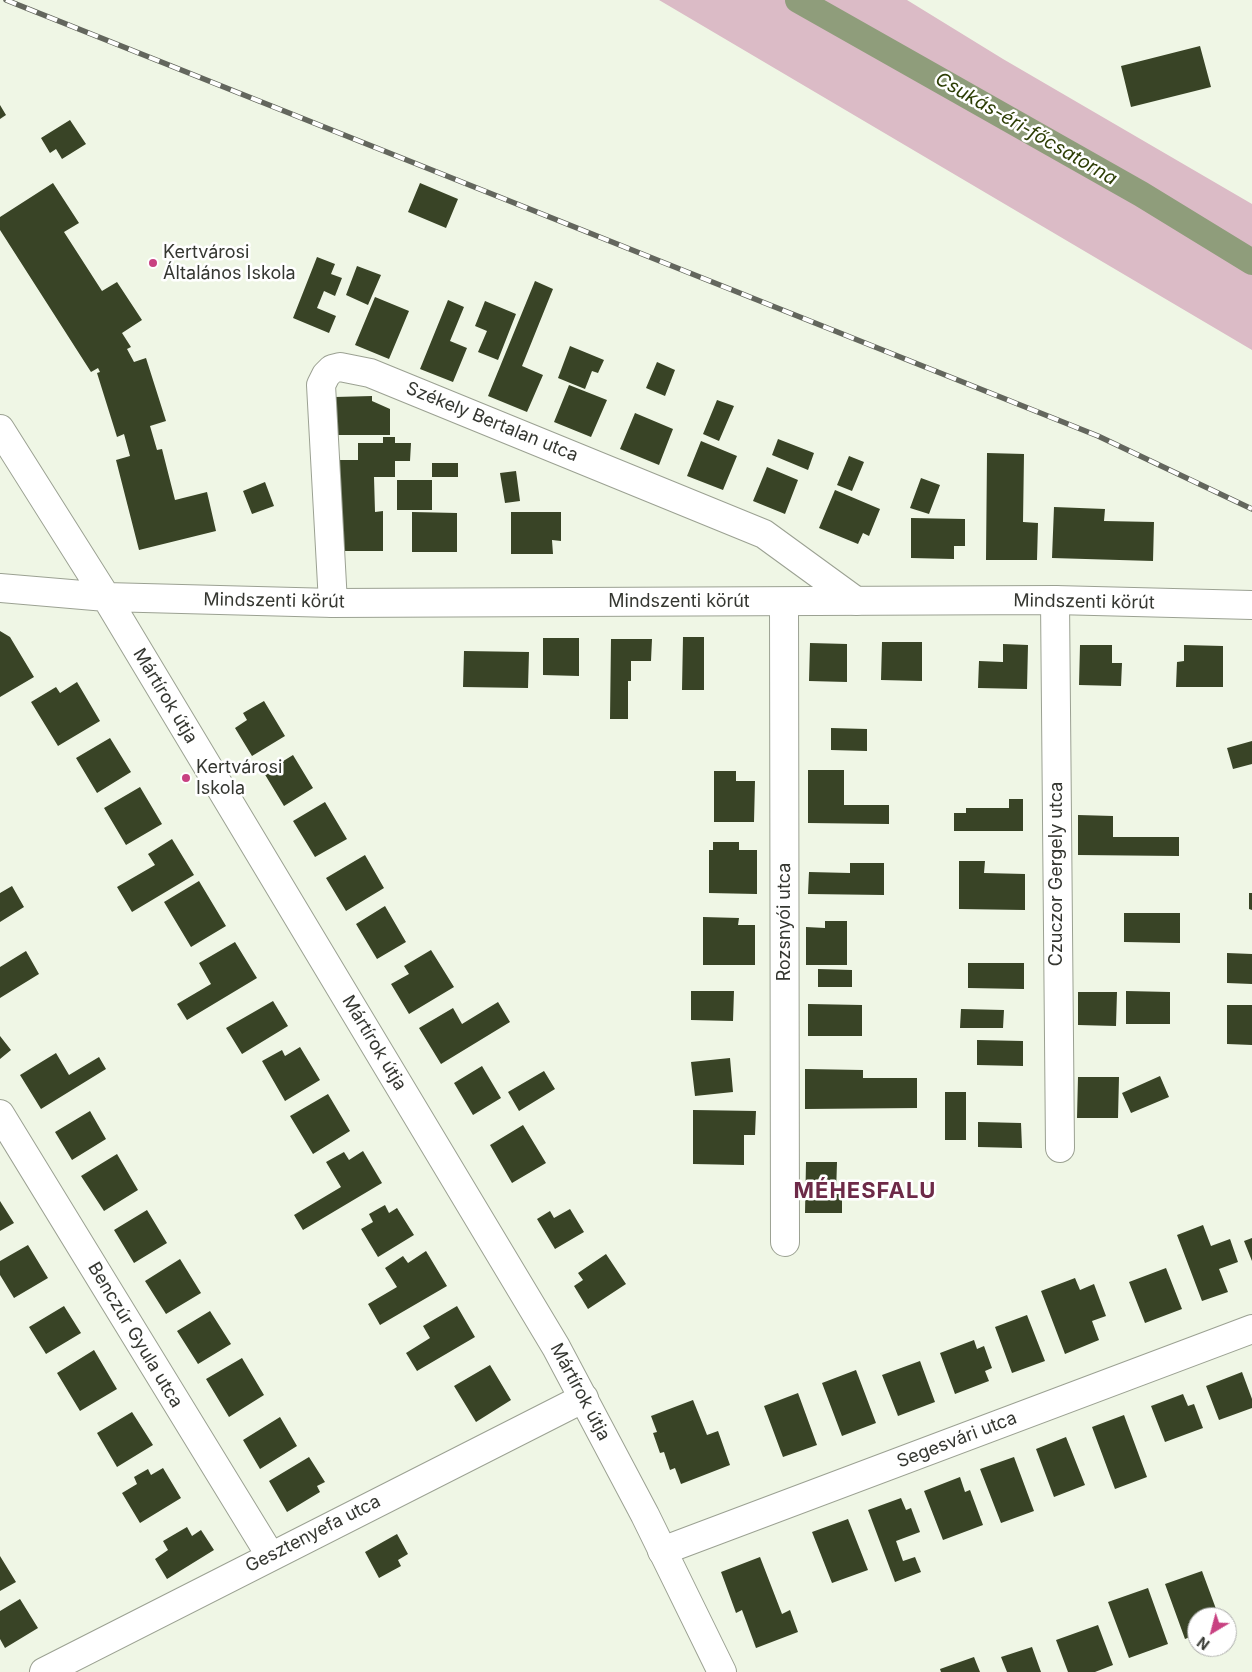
<!DOCTYPE html>
<html>
<head>
<meta charset="utf-8">
<style>
	body { margin:0 }
	#map { position:relative; width:1252px; height:1672px; overflow:hidden; background:#eff6e5; font-family:Inter,sans-serif }
	canvas { display:block }
	.north { position:absolute; left:1187px; top:1607px; width:50px; height:50px; box-sizing:border-box; background:#fff; border:1px solid #aeafad; border-radius:50%; rotate:217deg; font-size:14px; font-weight:700; line-height:20px; text-align:center; color:#353731 }
	.north::after { content:''; display:block; margin:auto; width:18px; height:22px; background:#c84181; clip-path:polygon(50% 0,100% 100%,50% 72%,0 100%) }
</style>
</head>
<body>
<div id="map">
<canvas width="1252" height="1672"></canvas>
<div class="north">N</div>
</div>
<script>
const g = document.querySelector('canvas').getContext('2d');
g.lineJoin = 'round';
function fillPath(path, color) { g.fillStyle = color; g.fill(path, 'evenodd'); }
const poly = rows => new Path2D(rows.map(r => 'M' + r).join(''));
function trace(path, color, width, dash) { g.strokeStyle = color; g.lineWidth = width; g.lineCap = dash ? 'butt' : 'round'; g.setLineDash(dash || []); g.stroke(path); }
function label(font, color, halo, rows, align = 'center') {
  g.font = font + ' Inter,sans-serif'; g.lineWidth = 5; g.setLineDash([]); g.textBaseline = 'middle'; g.strokeStyle = halo; g.fillStyle = color; for (const [text, x, y, turn = 0] of rows) {
    g.save(); g.translate(x, y); g.rotate((+turn || 0) * Math.PI / 180); g.textAlign = isNaN(turn) ? turn : align; if (halo) g.strokeText(text, 0, 0); g.fillText(text, 0, 0); g.restore();
  }
}
const green = poly([
	[659,0,907,0,1003,59,1252,204,1252,350]
]);
const canal = poly([
	[798,0,1141,194,1252,262]
]);
const building = poly([
	[1200,46,1211,87,1131,107,1121,66],
	[0,105,6,115,0,119],
	[70,120,86,144,62,159,56,149,50,153,41,138],
	[53,183,79,223,64,232,102,291,117,282,142,320,122,333,131,347,127,349,134,362,146,358,166,421,150,426,157,450,162,449,175,500,207,492,216,531,139,550,116,460,130,456,124,434,117,437,97,373,100,372,98,368,91,372,0,230,0,217],
	[420,183,458,199,446,228,408,212],
	[317,257,335,264,331,274,342,278,335,296,324,291,317,308,336,316,329,333,293,318],
	[357,266,381,275,368,305,346,295],
	[535,281,553,289,522,366,543,375,527,412,488,396],
	[375,297,409,311,389,359,355,345],
	[448,300,464,307,450,341,467,348,453,382,420,369],
	[485,301,516,314,498,360,478,352,487,331,475,326],
	[570,346,604,360,598,373,592,371,585,389,558,378],
	[657,362,675,370,665,396,646,388],
	[569,385,607,400,591,437,554,422],
	[372,396,372,401,390,409,390,435,335,435,335,397],
	[717,400,734,406,719,441,703,434],
	[635,413,673,429,659,465,620,449],
	[383,437,395,437,395,443,411,443,410,461,395,461,395,477,374,477,375,512,383,511,383,551,334,551,336,460,358,460,358,443,383,443],
	[778,439,814,453,808,470,772,455],
	[701,441,737,456,723,490,687,476],
	[987,453,1024,454,1023,522,1038,523,1037,560,986,560],
	[849,456,864,462,852,491,837,485],
	[432,463,458,463,458,477,432,477],
	[767,467,798,480,785,514,753,501],
	[516,471,520,501,505,503,500,473],
	[921,478,940,485,929,514,910,508],
	[397,480,432,480,432,510,397,510],
	[265,482,274,506,252,514,243,491],
	[835,490,880,509,869,536,863,533,858,544,819,528],
	[1054,507,1105,509,1104,521,1154,522,1153,561,1052,558],
	[412,512,457,513,457,552,412,552],
	[511,512,561,512,561,541,552,540,553,554,511,554],
	[911,518,965,519,965,546,954,546,954,559,911,558],
	[0,631,10,637,34,677,0,697],
	[683,637,704,637,704,690,682,690],
	[543,638,579,638,579,676,543,675],
	[611,639,652,639,651,661,631,661,631,681,628,681,628,719,610,719],
	[882,642,922,642,922,681,881,680],
	[810,643,847,644,847,682,809,681],
	[1003,644,1028,645,1027,689,978,688,979,661,1003,662],
	[1080,645,1112,645,1112,663,1122,663,1121,686,1079,685],
	[1184,645,1223,646,1223,687,1176,687,1177,662,1184,661],
	[464,651,529,652,528,688,463,687],
	[77,682,100,721,58,746,31,702,56,687,60,693],
	[264,701,285,736,252,756,235,728,247,720,243,713],
	[831,728,867,729,867,751,831,750],
	[110,738,131,772,97,793,76,758],
	[1252,741,1252,764,1233,769,1227,748],
	[293,755,313,788,284,806,264,773],
	[808,770,844,770,844,805,889,805,889,824,808,823],
	[714,771,736,771,736,781,755,781,754,822,714,822],
	[140,787,162,824,126,845,104,808],
	[1009,799,1023,799,1023,831,954,831,954,813,966,813,966,808,1009,808],
	[325,802,347,839,315,857,293,821],
	[1078,815,1113,816,1113,837,1179,837,1179,856,1078,855],
	[172,839,194,875,132,912,117,887,155,865,148,854],
	[713,842,739,842,739,850,757,850,757,894,709,893,709,850,713,850],
	[365,855,384,888,346,911,326,878],
	[959,861,985,861,984,873,1025,874,1025,910,959,909],
	[850,863,884,863,884,895,808,894,809,872,850,873],
	[199,881,226,926,191,947,164,902],
	[12,886,24,907,0,922,0,893],
	[1249,893,1252,893,1252,910,1249,909],
	[385,906,406,942,377,959,356,924],
	[1124,913,1180,913,1180,943,1124,942],
	[703,917,739,918,738,925,755,925,755,965,703,965],
	[825,921,847,921,847,965,806,965,806,927,825,928],
	[235,942,257,978,187,1020,177,1004,211,984,199,963],
	[431,950,454,987,409,1014,391,984,409,974,404,966],
	[26,951,39,974,0,998,0,967],
	[1227,953,1252,954,1252,984,1227,983],
	[968,963,1024,963,1024,989,968,988],
	[818,969,852,970,852,987,818,987],
	[691,991,734,991,733,1021,691,1020],
	[1126,991,1170,992,1170,1024,1126,1024],
	[1078,992,1117,992,1116,1026,1078,1025],
	[273,1001,288,1026,242,1054,226,1028],
	[498,1002,510,1022,441,1064,419,1028,453,1008,462,1024],
	[808,1004,862,1005,862,1036,808,1036],
	[1227,1005,1252,1005,1252,1045,1227,1044],
	[961,1009,1004,1010,1003,1028,960,1028],
	[0,1036,11,1050,0,1059],
	[977,1040,1023,1041,1023,1066,977,1065],
	[300,1047,320,1080,285,1101,262,1061,282,1050,285,1056],
	[56,1053,69,1075,99,1057,106,1069,41,1109,20,1075],
	[730,1058,733,1092,695,1096,691,1062],
	[482,1066,501,1098,473,1115,454,1083],
	[805,1069,863,1070,863,1078,917,1078,917,1108,805,1109],
	[544,1071,555,1089,519,1111,508,1092],
	[1160,1076,1169,1097,1131,1113,1122,1093],
	[1078,1077,1119,1077,1118,1118,1077,1118],
	[945,1092,966,1092,966,1140,945,1140],
	[328,1094,350,1131,313,1154,290,1116],
	[693,1110,756,1111,755,1135,744,1135,744,1165,693,1164],
	[90,1111,106,1139,72,1160,55,1132],
	[978,1122,1021,1123,1022,1148,978,1147],
	[523,1125,546,1163,512,1183,490,1145],
	[363,1151,382,1183,303,1230,294,1215,341,1187,326,1162,344,1152,349,1160],
	[117,1154,138,1190,104,1211,81,1176],
	[806,1162,837,1162,836,1194,842,1194,842,1213,805,1213],
	[0,1201,14,1223,0,1231],
	[385,1205,389,1213,397,1208,414,1235,378,1257,361,1229,373,1222,369,1214],
	[570,1209,584,1232,555,1249,537,1219,550,1211,554,1218],
	[147,1210,167,1243,134,1263,114,1230],
	[1203,1225,1211,1246,1230,1239,1238,1262,1219,1269,1228,1292,1202,1301,1177,1235],
	[1252,1238,1252,1261,1244,1241],
	[28,1245,48,1278,14,1298,0,1275,0,1261],
	[426,1251,447,1286,380,1325,368,1304,397,1287,385,1268,403,1256,408,1263],
	[606,1254,626,1284,588,1309,574,1286,583,1280,578,1273],
	[180,1259,201,1293,166,1314,145,1281],
	[1166,1268,1182,1309,1145,1323,1129,1282],
	[1075,1278,1080,1290,1094,1284,1106,1316,1092,1321,1099,1340,1065,1354,1041,1291],
	[64,1306,81,1333,46,1354,29,1327],
	[457,1306,475,1337,417,1371,406,1353,430,1338,423,1326],
	[210,1311,231,1344,198,1364,177,1331],
	[1027,1315,1045,1361,1012,1373,995,1327],
	[974,1340,977,1349,984,1346,992,1368,985,1371,989,1381,955,1394,940,1353],
	[94,1350,117,1389,80,1411,57,1373],
	[242,1358,264,1395,229,1417,206,1379],
	[920,1361,935,1402,898,1416,882,1375],
	[490,1365,511,1400,476,1422,454,1386],
	[856,1370,876,1423,842,1436,822,1383],
	[1242,1372,1252,1399,1252,1408,1219,1420,1206,1386],
	[798,1393,817,1445,783,1457,764,1406],
	[1183,1394,1188,1406,1194,1404,1203,1428,1165,1442,1151,1406],
	[693,1400,707,1435,718,1431,730,1465,681,1484,675,1468,670,1470,664,1452,660,1453,653,1433,657,1432,651,1416],
	[132,1412,153,1445,117,1467,97,1433],
	[1124,1415,1147,1477,1115,1489,1092,1427],
	[280,1417,297,1446,260,1469,243,1440],
	[1066,1437,1085,1485,1054,1497,1036,1449],
	[309,1457,325,1482,317,1486,320,1492,287,1512,269,1481],
	[1014,1457,1034,1511,1001,1523,980,1469],
	[163,1468,181,1498,140,1523,122,1493,137,1484,134,1477,148,1469,151,1475],
	[960,1477,965,1492,970,1490,983,1525,943,1540,924,1491],
	[901,1498,906,1510,911,1508,920,1532,896,1541,903,1561,915,1557,921,1572,895,1582,868,1510],
	[848,1519,868,1570,832,1583,812,1532],
	[187,1527,192,1536,201,1530,214,1550,167,1579,155,1559,168,1550,163,1541],
	[397,1534,408,1554,398,1560,401,1566,379,1578,365,1552],
	[0,1556,16,1582,0,1591],
	[760,1557,782,1614,790,1610,798,1632,756,1648,742,1610,736,1613,721,1572],
	[1202,1571,1219,1617,1197,1617,1197,1634,1185,1639,1165,1584],
	[1148,1588,1168,1644,1129,1658,1108,1602],
	[20,1599,38,1628,5,1648,0,1639,0,1611],
	[1098,1625,1113,1665,1095,1672,1068,1672,1056,1640],
	[1032,1647,1041,1672,1007,1672,1001,1657],
	[974,1657,980,1672,941,1672,940,1669]
]);
const minor = poly([
	[1055,600,1060,1148],
	[784,602,785,1242],
	[333,603,321,385,326,375,332,369,340,367,370,373,764,534,856,601],
	[0,1114,270,1555],
	[662,1551,1252,1329],
	[44,1672,584,1398]
]);
const tertiary = poly([
	[0,429,106,597,556,1347,645,1515,722,1672],
	[0,588,106,597,333,603,1055,600,1252,605]
]);
const rail = poly([
	[6,0,1098,436,1252,509]
]);
const markers = [
	[153,263,5,"#c84181"],
	[186,778,5,"#c84181"]
];
const poiNames = [
	["Kertvárosi",163,253],
	["Általános Iskola",163,274],
	["Kertvárosi",196,768],
	["Iskola",196,789]
];
const streetNames = [
	["Székely Bertalan utca",492,422,22],
	["Mindszenti körút",274,601,1],
	["Mindszenti körút",679,602],
	["Mindszenti körút",1084,602,1],
	["Mártírok útja",165,696,59],
	["Czuczor Gergely utca",1057,874,-90],
	["Rozsnyói utca",785,922,-90],
	["Mártírok útja",374,1043,59],
	["Benczúr Gyula utca",135,1335,59],
	["Mártírok útja",580,1392,62],
	["Segesvári utca",957,1440,-21],
	["Gesztenyefa utca",313,1534,-27]
];
const waterNames = [
	["Csukás-éri-főcsatorna",1026,129,30]
];
const districtNames = [
	["MÉHESFALU",865,1191]
];
fillPath(green, '#dbbbc6');
trace(canal, '#8f9d7b', 26);
fillPath(building, '#394426');
trace(minor, '#9ba192', 30);
trace(tertiary, '#9ba192', 30);
trace(minor, '#fff', 28);
trace(tertiary, '#fff', 28);
trace(rail, '#63665d', 5.5);
trace(rail, '#fff', 4, [11]);
for (const [x, y, r, color] of markers) { const dot = new Path2D(); dot.arc(x, y, r, 0, 2 * Math.PI); g.fillStyle = color; g.fill(dot); trace(dot, '#fff', 2); }
label('18px', '#353731', '#fff', poiNames, 'left');
label('18px', '#353731', '#fff', streetNames);
label('italic 19px', '#2d3e05', '#fff', waterNames);
g.letterSpacing = '1px';
label('bold 22px', '#6d2a48', '#fff', districtNames);
g.letterSpacing = '0px';
</script>
</body>
</html>
